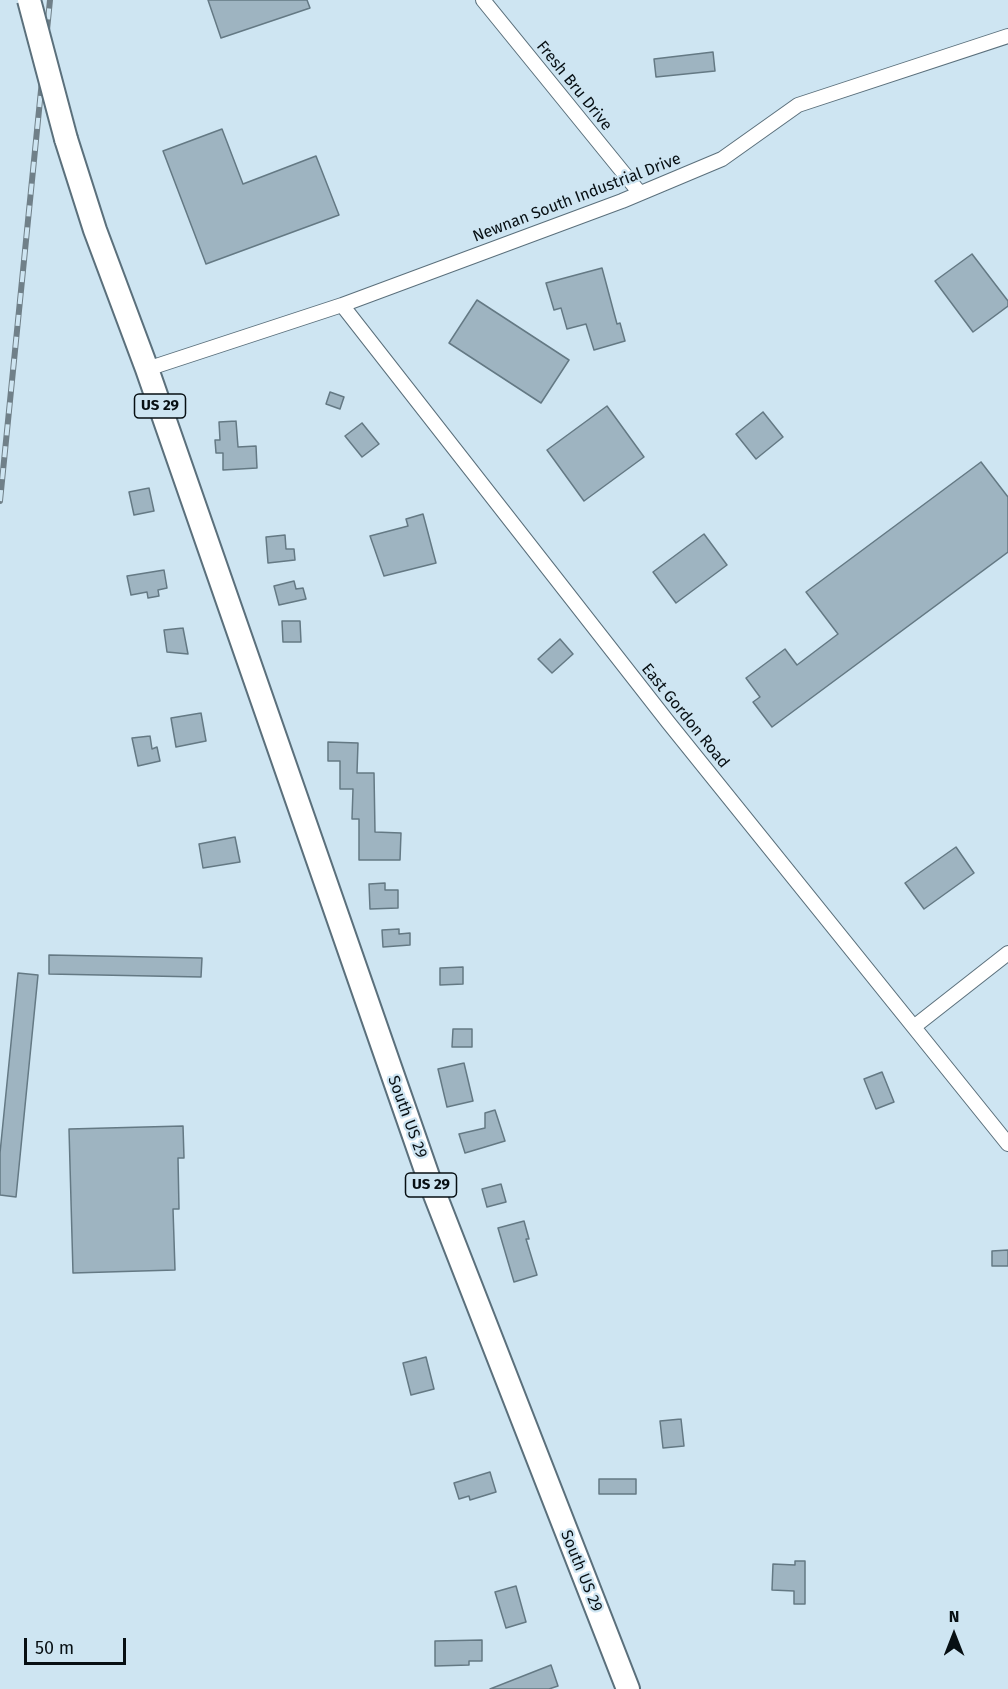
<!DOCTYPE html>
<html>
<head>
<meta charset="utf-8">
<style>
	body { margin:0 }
	#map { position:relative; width:1008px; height:1689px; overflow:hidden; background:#cee5f2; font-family:"Fira Sans",sans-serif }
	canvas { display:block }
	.north { position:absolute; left:924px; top:1605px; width:60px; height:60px; -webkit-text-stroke:4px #cee5f2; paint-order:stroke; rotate:0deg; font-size:16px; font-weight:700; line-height:24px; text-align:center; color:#070f13 }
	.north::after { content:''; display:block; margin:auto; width:21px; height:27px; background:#070f13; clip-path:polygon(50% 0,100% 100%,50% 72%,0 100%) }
	.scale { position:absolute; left:24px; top:1638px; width:102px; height:27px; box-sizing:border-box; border:3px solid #070f13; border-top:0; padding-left:8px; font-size:18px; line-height:21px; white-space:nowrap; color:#070f13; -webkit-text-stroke:4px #cee5f2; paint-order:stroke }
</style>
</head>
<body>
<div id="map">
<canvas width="1008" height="1689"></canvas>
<div class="north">N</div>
<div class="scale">50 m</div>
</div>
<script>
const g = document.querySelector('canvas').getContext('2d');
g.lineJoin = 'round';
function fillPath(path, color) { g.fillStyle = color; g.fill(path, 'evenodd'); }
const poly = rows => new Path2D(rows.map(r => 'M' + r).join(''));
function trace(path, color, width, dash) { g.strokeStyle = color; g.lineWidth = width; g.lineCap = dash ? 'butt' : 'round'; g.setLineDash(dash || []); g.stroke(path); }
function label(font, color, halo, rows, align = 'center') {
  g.font = font + ' "Fira Sans",sans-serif'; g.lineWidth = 4.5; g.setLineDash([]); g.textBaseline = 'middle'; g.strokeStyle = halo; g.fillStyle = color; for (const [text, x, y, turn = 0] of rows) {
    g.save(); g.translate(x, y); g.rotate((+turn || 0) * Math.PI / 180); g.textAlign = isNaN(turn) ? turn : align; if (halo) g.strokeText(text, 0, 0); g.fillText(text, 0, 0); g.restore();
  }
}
const building = poly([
	[208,0,307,0,310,8,221,38,208,0],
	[713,52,715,71,656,77,654,59,713,52],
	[222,129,243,184,316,156,339,215,206,264,163,151,222,129],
	[972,254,1008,301,1008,306,973,332,935,281,972,254],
	[602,268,617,324,620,323,625,341,594,350,586,324,567,329,561,308,554,310,546,283,602,268],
	[477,300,569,360,541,403,449,343,477,300],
	[330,392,344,397,340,409,326,404,330,392],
	[607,406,644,457,584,501,547,450,607,406],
	[763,412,783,437,756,459,736,434,763,412],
	[236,421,238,447,256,446,257,468,223,470,223,453,216,453,215,440,220,440,219,422,236,421],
	[362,423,379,444,362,457,345,436,362,423],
	[981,462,1008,497,1008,552,772,727,753,702,760,697,746,678,785,649,797,665,838,634,806,592,981,462],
	[149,488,154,511,134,515,129,492,149,488],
	[423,514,436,563,384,576,370,536,408,526,406,519,423,514],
	[704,534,727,565,676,603,653,572,704,534],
	[285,535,286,549,294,549,295,560,268,563,266,537,285,535],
	[164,570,167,588,158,590,159,596,148,598,147,592,131,595,127,576,164,570],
	[294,581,296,589,303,588,306,599,279,605,274,586,294,581],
	[282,621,300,621,301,642,283,642,282,621],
	[183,628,188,654,167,652,164,630,183,628],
	[560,639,573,654,552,673,538,659,560,639],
	[201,713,206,741,176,747,171,718,201,713],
	[150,736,152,749,157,747,160,761,138,766,132,738,150,736],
	[328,742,358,743,357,773,374,773,375,832,401,833,400,860,359,860,359,819,352,819,353,789,340,789,340,761,328,761,328,742],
	[235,837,240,862,203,868,199,844,235,837],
	[956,847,974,873,924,909,905,883,956,847],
	[385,883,385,890,398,890,398,908,370,909,369,884,385,883],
	[399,929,399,934,410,933,410,945,383,947,382,930,399,929],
	[49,955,202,958,201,977,49,974,49,955],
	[463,967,463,984,440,985,440,968,463,967],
	[18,973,38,975,16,1197,0,1195,0,1153,18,973],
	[453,1029,472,1029,472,1047,452,1047,453,1029],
	[464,1063,473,1101,447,1107,438,1069,464,1063],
	[882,1072,894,1102,876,1109,864,1079,882,1072],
	[495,1110,505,1141,465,1153,459,1134,485,1128,485,1113,495,1110],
	[183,1126,184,1158,178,1158,179,1209,173,1209,175,1270,73,1273,69,1129,183,1126],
	[501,1184,506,1202,487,1207,482,1189,501,1184],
	[524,1221,529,1239,526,1239,537,1275,514,1282,498,1228,524,1221],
	[1008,1250,1008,1266,992,1266,992,1251,1008,1250],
	[426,1357,434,1389,411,1395,403,1363,426,1357],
	[681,1419,684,1446,663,1448,660,1421,681,1419],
	[490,1472,496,1492,470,1500,469,1496,459,1499,454,1483,490,1472],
	[599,1479,636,1479,636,1494,599,1494,599,1479],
	[795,1561,805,1561,805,1604,794,1604,794,1591,772,1590,773,1564,795,1565,795,1561],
	[516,1586,526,1622,506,1628,495,1592,516,1586],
	[482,1640,482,1661,469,1661,469,1665,435,1666,435,1641,482,1640],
	[551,1665,558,1686,549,1689,490,1689,551,1665]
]);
const minor = poly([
	[483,0,639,192],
	[342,305,668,722,1008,1144],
	[147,369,342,305,622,201,722,159,798,105,1008,36],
	[915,1026,1008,953]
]);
const primary = poly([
	[66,139,95,230,147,369,430,1182,628,1689]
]);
const rail = poly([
	[0,501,50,0]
]);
const primaryBridge = poly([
	[29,0,66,139]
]);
const shields = [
	[160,406,51],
	[431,1185,51]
];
const shieldNames = [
	["US 29",160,406],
	["US 29",431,1185]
];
const streetNames = [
	["Fresh Bru Drive",574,86,51],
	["Newnan South Industrial Drive",577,198,-21],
	["East Gordon Road",685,716,51],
	["South US 29",407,1117,70],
	["South US 29",581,1571,68]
];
fillPath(building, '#9eb4c1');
trace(building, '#647984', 1.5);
trace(minor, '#5b707c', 16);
trace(primary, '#5b707c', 26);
trace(minor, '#fff', 14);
trace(primary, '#fff', 22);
trace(rail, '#708089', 6);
trace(rail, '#cee5f2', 4, [11]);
trace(primaryBridge, '#5b707c', 26, []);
trace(primaryBridge, '#fff', 22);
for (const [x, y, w] of shields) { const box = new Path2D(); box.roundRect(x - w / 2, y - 12, w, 24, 4.5); g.fillStyle = '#cee5f2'; g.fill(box); trace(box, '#070f13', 1.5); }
label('bold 15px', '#070f13', null, shieldNames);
label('16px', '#070f13', '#cee5f2', streetNames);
</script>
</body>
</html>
